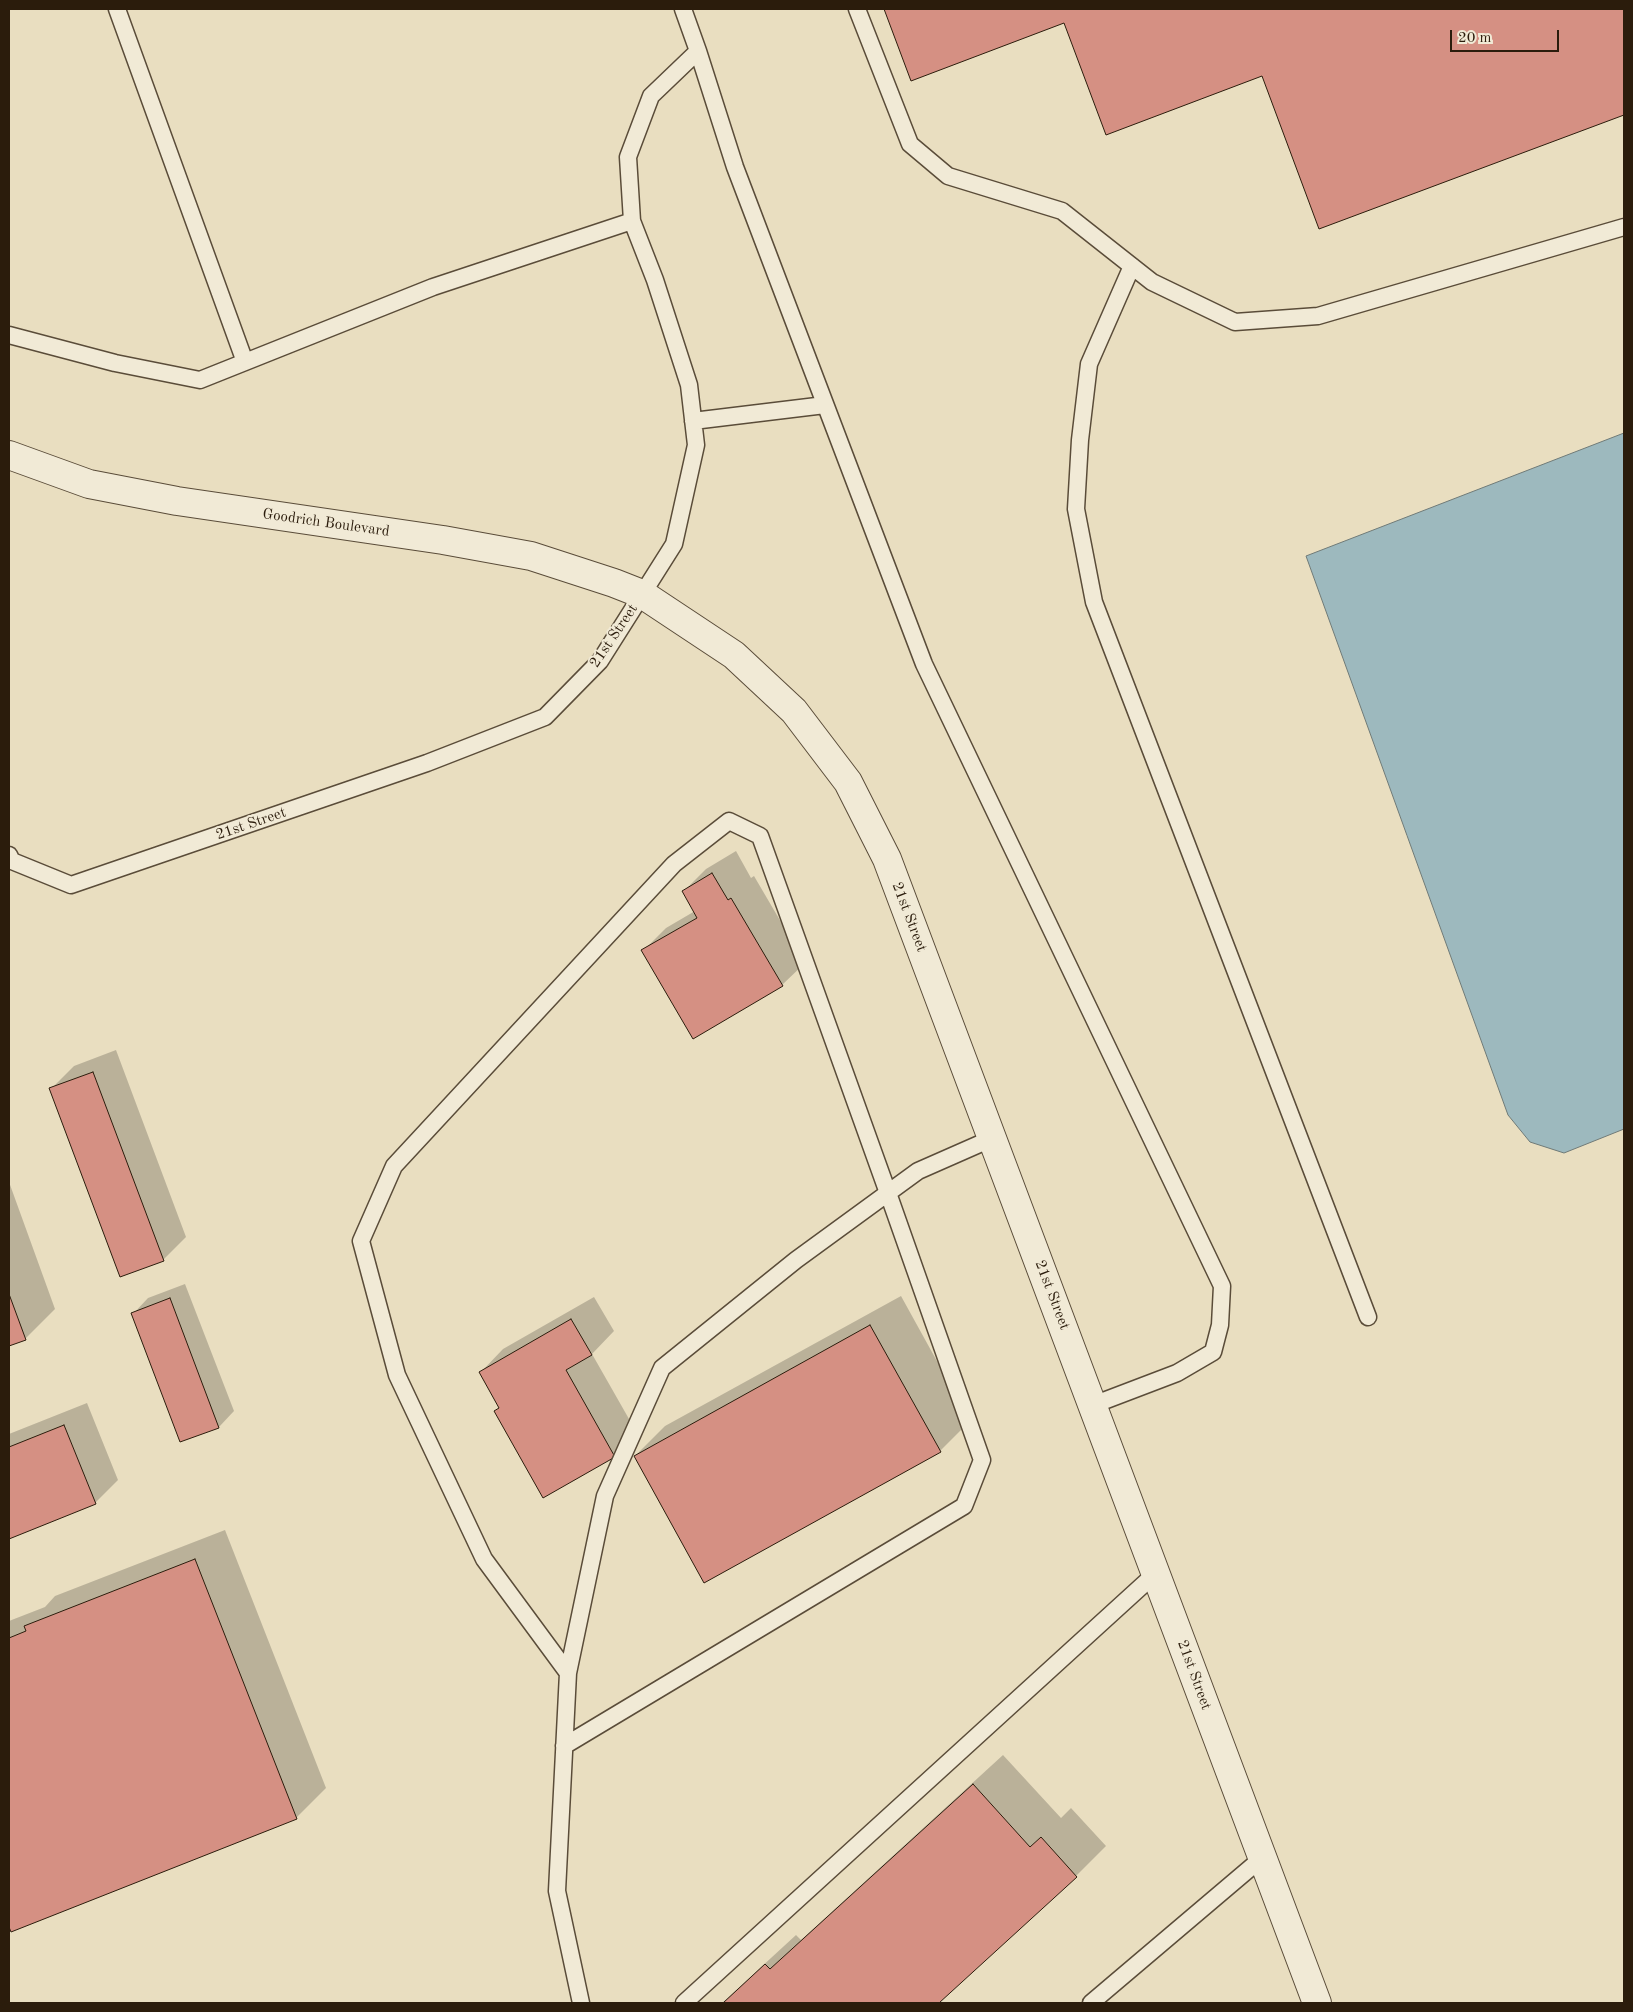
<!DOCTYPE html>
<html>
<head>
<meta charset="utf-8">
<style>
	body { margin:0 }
	#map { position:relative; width:1633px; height:2012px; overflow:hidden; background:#e9dec0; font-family:"Old Standard TT",serif }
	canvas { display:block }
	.frame { position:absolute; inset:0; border:10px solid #2b1c0c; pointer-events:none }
	.scale { position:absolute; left:1450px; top:30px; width:109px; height:22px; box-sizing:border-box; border:2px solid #2b1c0c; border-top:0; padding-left:6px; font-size:15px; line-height:18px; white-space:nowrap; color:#2b1c0c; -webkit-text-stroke:4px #f1ead6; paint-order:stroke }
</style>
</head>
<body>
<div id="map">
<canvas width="1633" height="2012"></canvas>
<div class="frame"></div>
<div class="scale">20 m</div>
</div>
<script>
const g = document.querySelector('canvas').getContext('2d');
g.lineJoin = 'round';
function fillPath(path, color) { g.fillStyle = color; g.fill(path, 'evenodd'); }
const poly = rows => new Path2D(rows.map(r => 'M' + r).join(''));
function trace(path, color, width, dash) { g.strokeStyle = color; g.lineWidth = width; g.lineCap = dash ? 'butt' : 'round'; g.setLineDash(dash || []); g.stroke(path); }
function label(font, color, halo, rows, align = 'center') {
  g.font = font + ' "Old Standard TT",serif'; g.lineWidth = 4; g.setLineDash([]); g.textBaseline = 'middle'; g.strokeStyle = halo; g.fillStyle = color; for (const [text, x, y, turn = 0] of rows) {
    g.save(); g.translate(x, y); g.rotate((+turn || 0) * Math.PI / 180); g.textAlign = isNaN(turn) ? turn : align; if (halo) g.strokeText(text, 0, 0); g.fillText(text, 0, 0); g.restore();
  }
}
const water = poly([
	[1624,433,1624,1129,1564,1153,1530,1142,1508,1115,1306,556,1624,433]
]);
const shadow = poly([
	[885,9,1624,9,1624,113,1320,228,1262,74,1065,21,912,79],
	[736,851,751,878,754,876,805,963,782,985,643,951,666,928,695,911,683,892,706,869],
	[116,1050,186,1237,163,1260,51,1089,74,1066],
	[9,1182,55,1309,25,1339,9,1345],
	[185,1284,234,1411,219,1427,181,1441,133,1314,148,1298],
	[901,1296,970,1421,940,1451,635,1456,665,1426],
	[594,1297,614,1331,592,1354,637,1433,614,1456,495,1411,500,1407,481,1372,503,1349],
	[87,1403,118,1480,95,1503,9,1538,9,1434],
	[225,1530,326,1788,296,1818,11,1930,9,1924,9,1621,45,1607,55,1596],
	[1003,1755,1061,1818,1071,1808,1106,1846,1076,1876,937,2003,722,2003,796,1935,801,1940]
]);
const building = poly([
	[884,9,1624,9,1624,115,1319,229,1262,76,1106,135,1064,23,911,81,884,9],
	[712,873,728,900,731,898,783,986,693,1039,641,950,697,918,682,891,712,873],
	[93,1072,164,1261,120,1277,49,1088,93,1072],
	[9,1294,26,1340,9,1346,9,1294],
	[170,1298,219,1428,180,1442,131,1313,170,1298],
	[571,1319,592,1355,566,1370,615,1457,543,1498,494,1411,499,1408,479,1372,571,1319],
	[870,1325,941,1452,704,1583,634,1456,870,1325],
	[64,1425,96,1504,9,1539,9,1447,64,1425],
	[195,1559,297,1819,11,1932,9,1927,9,1638,26,1631,24,1626,195,1559],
	[973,1784,1030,1847,1041,1837,1077,1877,939,2003,723,2003,765,1964,770,1969,973,1784]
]);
const service = poly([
	[117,9,245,362],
	[857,9,910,144,948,176,1062,211,1152,282,1235,322,1318,316,1624,227],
	[698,51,735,167,924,664,1222,1286,1220,1325,1213,1352,1177,1373,1093,1405],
	[632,221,628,157,651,96,698,51,683,9],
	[1132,266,1089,364,1080,440,1076,509,1094,602,1368,1317],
	[9,335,115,363,200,380,433,287,632,221,655,280,689,385,696,445,674,544,600,661,545,717,427,763,71,885,12,861,9,855],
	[693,421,825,405],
	[564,1746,964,1506,982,1460,888,1193,760,836,729,821,674,864,394,1166,361,1241,397,1375,484,1559,568,1673],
	[581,2003,557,1891,568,1673,605,1496,662,1368,796,1260,918,1171,993,1138],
	[684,2003,1156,1573],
	[1091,2003,1262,1858]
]);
const tertiary = poly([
	[9,455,89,484,177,501,443,540,531,556,614,583,642,594,734,655,794,711,848,782,887,859,1317,2003]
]);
const streetNames = [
	["Goodrich Boulevard",326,523,8],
	["21st Street",614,636,-56],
	["21st Street",251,824,-19],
	["21st Street",909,917,69],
	["21st Street",1052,1295,69],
	["21st Street",1194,1675,70]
];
fillPath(water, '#9db9be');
trace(water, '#6f7a77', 1);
fillPath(shadow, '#0003');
fillPath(building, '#d59083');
trace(building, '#2b1c0c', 1);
trace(service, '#5a4c39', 19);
trace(tertiary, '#5a4c39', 30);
trace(service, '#f1ead6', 16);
trace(tertiary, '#f1ead6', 28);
label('15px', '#2b1c0c', '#f1ead6', streetNames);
</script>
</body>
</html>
